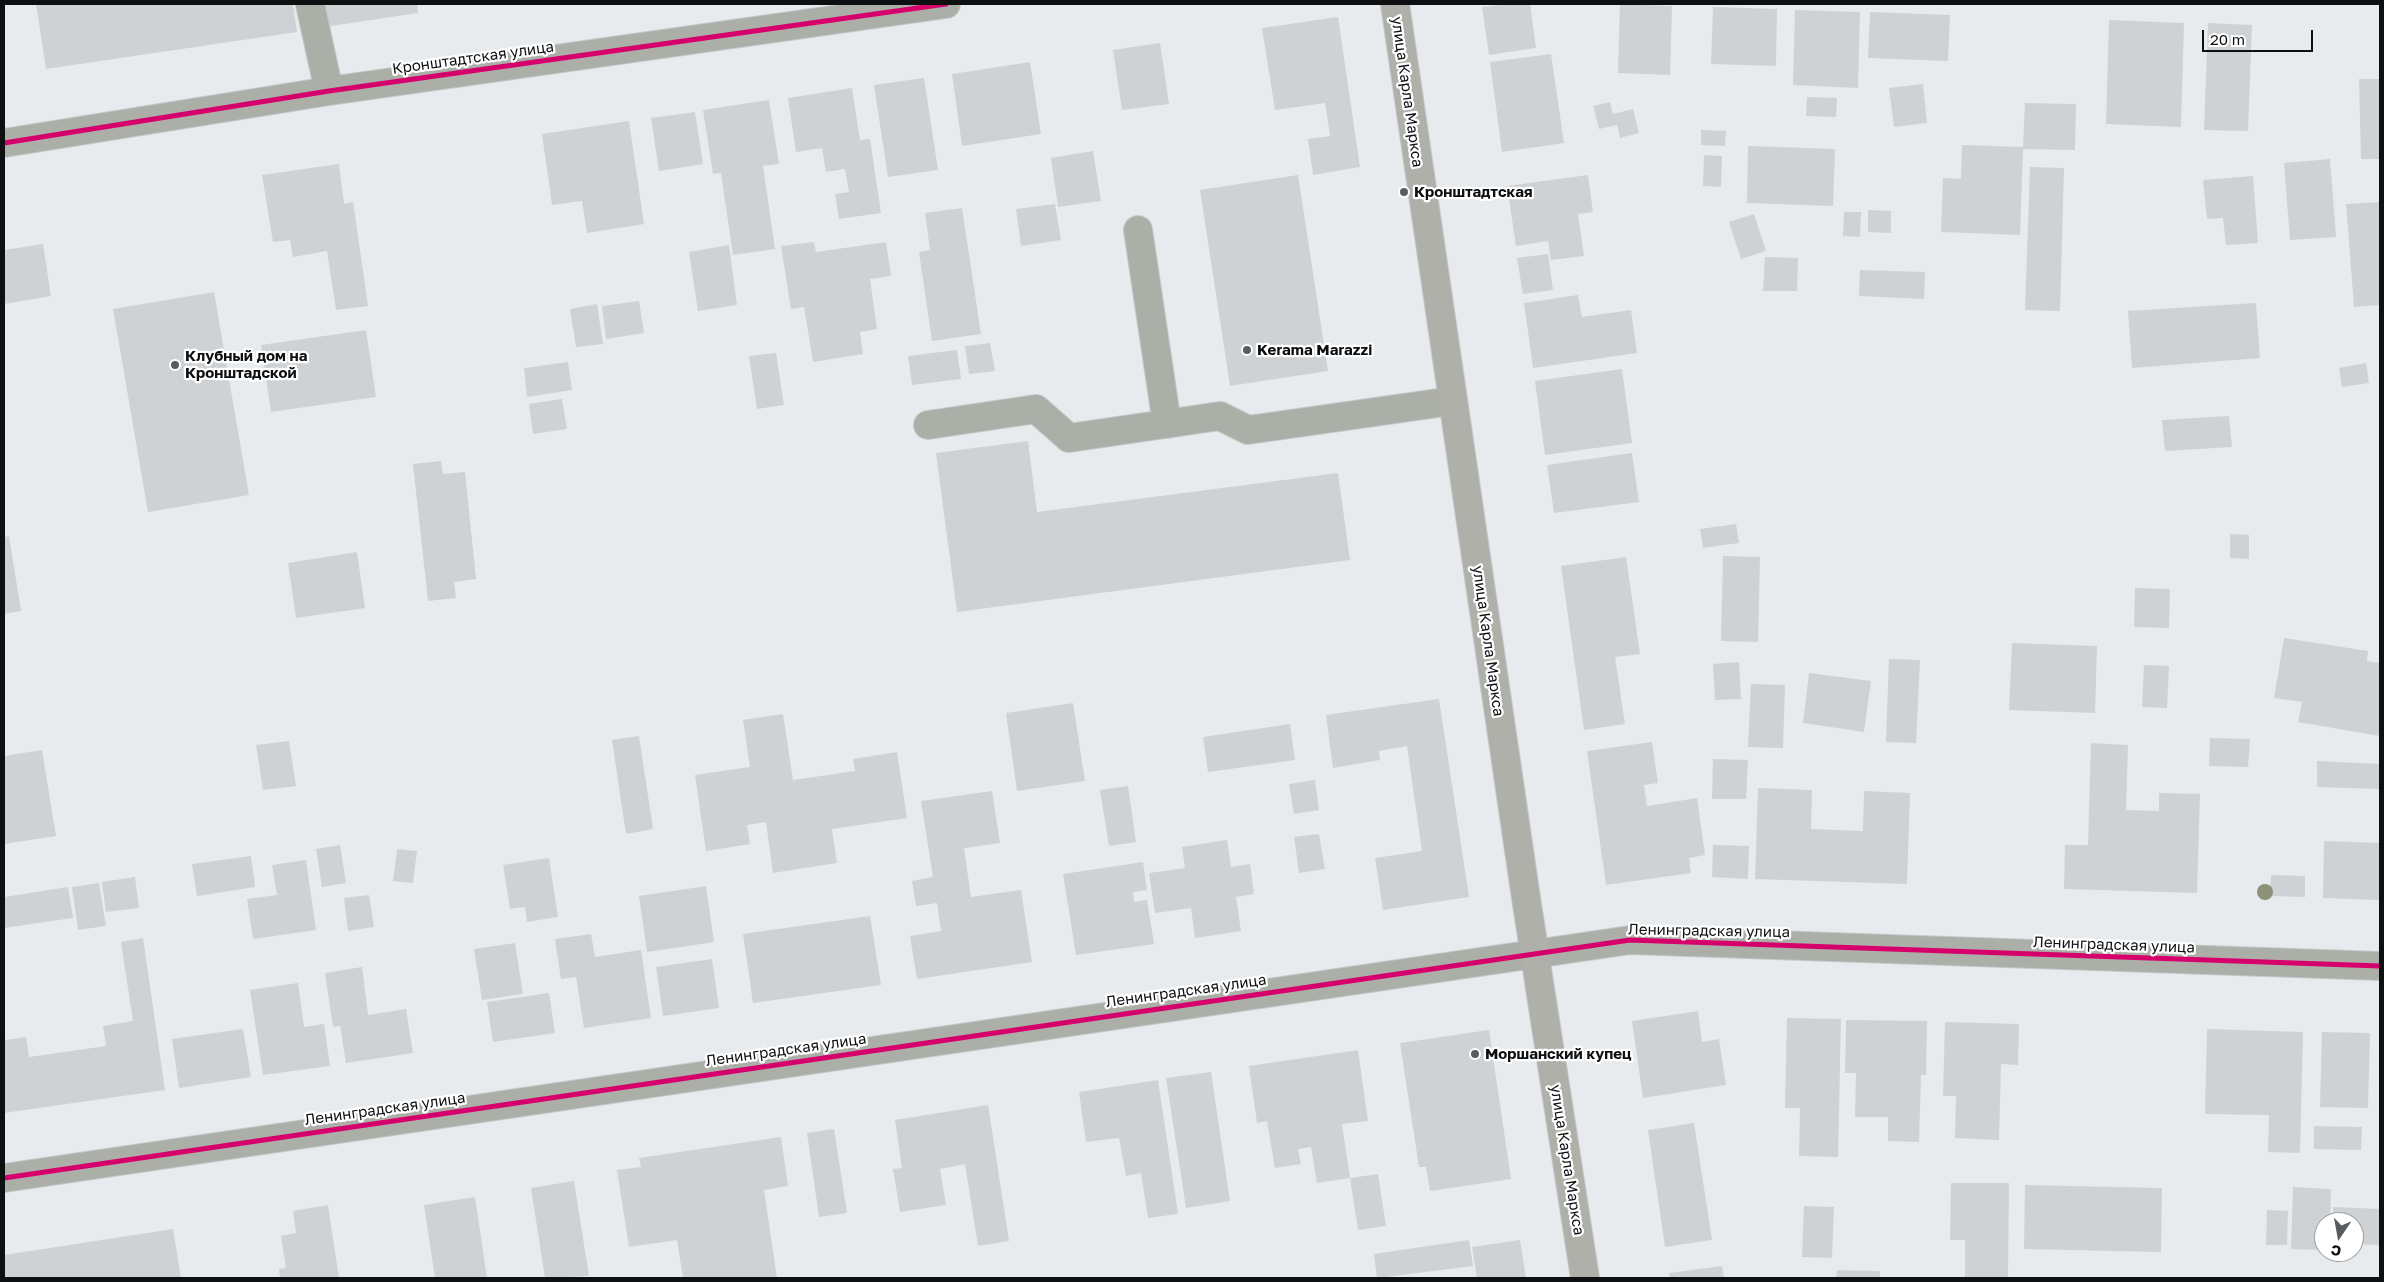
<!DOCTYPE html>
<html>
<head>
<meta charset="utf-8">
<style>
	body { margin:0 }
	#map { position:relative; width:2384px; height:1282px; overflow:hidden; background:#e7ebee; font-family:"Golos Text",sans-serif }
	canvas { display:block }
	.frame { position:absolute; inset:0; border:5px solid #0d0f11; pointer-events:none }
	.north { position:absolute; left:2314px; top:1212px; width:50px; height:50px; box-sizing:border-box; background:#fff; border:1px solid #9e9fa0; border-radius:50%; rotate:192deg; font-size:14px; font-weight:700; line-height:20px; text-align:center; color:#0d0f11 }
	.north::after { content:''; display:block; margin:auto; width:18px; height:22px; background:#595c5e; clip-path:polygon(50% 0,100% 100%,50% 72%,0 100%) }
	.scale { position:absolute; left:2202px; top:30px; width:111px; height:22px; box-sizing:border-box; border:2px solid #0d0f11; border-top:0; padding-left:6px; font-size:15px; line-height:18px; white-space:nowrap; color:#0d0f11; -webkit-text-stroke:4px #fff; paint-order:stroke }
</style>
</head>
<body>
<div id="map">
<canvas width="2384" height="1282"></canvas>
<div class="frame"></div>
<div class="north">С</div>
<div class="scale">20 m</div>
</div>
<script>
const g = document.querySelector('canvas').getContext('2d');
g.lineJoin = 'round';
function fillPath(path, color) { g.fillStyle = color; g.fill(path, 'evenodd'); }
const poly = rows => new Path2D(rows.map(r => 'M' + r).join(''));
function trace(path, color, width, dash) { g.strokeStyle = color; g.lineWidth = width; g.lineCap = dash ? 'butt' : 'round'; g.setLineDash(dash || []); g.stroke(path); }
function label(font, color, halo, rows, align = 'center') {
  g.font = font + ' "Golos Text",sans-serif'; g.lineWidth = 4.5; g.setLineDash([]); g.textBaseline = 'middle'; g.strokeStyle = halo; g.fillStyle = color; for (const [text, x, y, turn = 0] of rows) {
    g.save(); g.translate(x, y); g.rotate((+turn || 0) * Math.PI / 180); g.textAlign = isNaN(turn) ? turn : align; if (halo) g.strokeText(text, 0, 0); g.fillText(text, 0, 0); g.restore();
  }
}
const building = poly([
	[36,4,293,4,297,32,46,69],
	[321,4,417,4,418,13,324,27],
	[1508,4,1530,4,1536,48,1489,55,1482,7],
	[1620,4,1672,6,1670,75,1618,73],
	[1713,7,1777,9,1776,66,1711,64],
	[1795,10,1860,12,1858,88,1793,85],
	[1870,12,1950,15,1948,61,1868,58],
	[1338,17,1360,167,1313,175,1308,139,1330,136,1325,103,1275,110,1262,28],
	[2109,20,2184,23,2181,127,2106,124],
	[2208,23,2252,25,2248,131,2204,130],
	[1160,43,1169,104,1122,110,1113,50],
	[1551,54,1564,143,1502,152,1490,62],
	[1030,62,1041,134,962,146,952,74],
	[924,78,938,170,888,177,874,85],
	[2359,79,2380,79,2380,159,2361,159],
	[1923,84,1927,123,1894,127,1889,88],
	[852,88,860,140,870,139,881,213,839,219,835,194,849,192,845,169,826,172,822,148,796,152,788,98],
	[1807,97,1837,98,1836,117,1806,116],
	[769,100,779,164,763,166,775,249,733,255,721,173,713,174,703,110],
	[1610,102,1613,114,1633,109,1639,133,1620,138,1617,125,1599,129,1593,106],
	[2025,103,2076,104,2075,150,2023,149,2020,235,1941,232,1943,178,1961,179,1962,145,2023,147],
	[695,112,703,164,659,171,651,118],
	[629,121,644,224,587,233,582,201,552,205,542,134],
	[1701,130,1726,131,1725,146,1701,145],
	[1748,146,1835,149,1833,206,1747,203],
	[1093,151,1101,201,1058,207,1051,158],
	[1704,155,1722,156,1721,187,1703,186],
	[2330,159,2336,237,2290,240,2284,163],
	[339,164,344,204,353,202,368,306,336,310,327,251,293,257,290,240,273,242,262,175],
	[2030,167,2064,168,2060,311,2025,310],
	[1298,175,1328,371,1230,386,1200,190],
	[1588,175,1593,212,1578,214,1584,256,1551,260,1548,241,1516,246,1507,186],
	[2253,176,2258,243,2226,245,2223,218,2207,219,2203,180],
	[2380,202,2380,305,2354,307,2346,204],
	[1055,204,1061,240,1021,246,1016,209],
	[962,208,981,334,932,341,919,252,930,250,925,213],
	[1868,210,1891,211,1891,233,1868,232],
	[1844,212,1861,212,1860,237,1843,236],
	[1754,214,1766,251,1741,259,1729,222],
	[814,242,816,252,886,242,891,276,870,279,877,329,860,332,863,354,813,362,804,307,791,309,781,246],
	[43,244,51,296,4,304,4,250],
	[729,245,737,305,698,311,689,252],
	[1548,254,1553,290,1523,294,1517,258],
	[1765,257,1798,258,1797,291,1763,291],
	[1860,270,1925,272,1924,299,1859,296],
	[214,292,249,495,148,512,113,309],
	[1578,295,1582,317,1631,310,1637,353,1533,368,1524,303],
	[639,301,644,333,606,339,602,306],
	[2256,303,2260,358,2132,368,2128,311],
	[597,304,603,344,576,347,570,309],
	[366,330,376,397,271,412,261,345],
	[990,343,995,371,969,374,965,346],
	[957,350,961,379,912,385,908,356],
	[776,353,784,405,757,409,749,356],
	[568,362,572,390,527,397,524,368],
	[2366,363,2369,383,2342,387,2339,368],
	[1622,369,1632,443,1545,455,1535,381],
	[562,399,567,429,533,434,529,404],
	[2229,416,2232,447,2165,451,2162,420],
	[1028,441,1037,512,1338,473,1350,560,957,612,936,453],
	[1632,453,1639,502,1554,513,1547,465],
	[441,461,443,474,465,472,476,579,454,582,456,598,428,601,413,464],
	[1736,524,1739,543,1703,548,1700,529],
	[2230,534,2249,535,2249,559,2230,558],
	[9,536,21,611,4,614,4,537],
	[357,552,365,608,296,618,288,563],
	[1723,556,1760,557,1758,642,1721,641],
	[1626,557,1640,654,1615,657,1625,724,1584,730,1561,566],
	[2135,588,2170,589,2169,628,2134,627],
	[2284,638,2368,651,2367,661,2380,663,2380,736,2298,722,2302,702,2274,698],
	[2012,643,2097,646,2095,713,2009,710],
	[1889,659,1920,660,1916,743,1886,742],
	[1739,662,1741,699,1715,700,1713,664],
	[2144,665,2169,666,2167,708,2142,707],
	[1809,673,1871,681,1864,732,1803,723],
	[1751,684,1785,685,1783,748,1748,747],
	[1439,699,1469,897,1383,910,1375,858,1422,851,1407,746,1379,751,1380,760,1333,768,1326,715],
	[1073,703,1085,781,1017,791,1006,713],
	[783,714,793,780,855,771,853,759,897,752,907,818,832,829,837,863,773,873,766,822,747,825,750,844,706,851,695,775,750,767,743,720],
	[1290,724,1295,760,1208,772,1203,737],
	[639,736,653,829,626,834,612,740],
	[2210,738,2250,739,2248,767,2209,766],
	[289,741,296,786,263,790,256,745],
	[1652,742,1658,783,1644,785,1647,806,1697,798,1705,855,1689,858,1691,873,1606,885,1587,751],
	[2091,743,2128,745,2126,810,2159,811,2159,793,2200,794,2197,893,2064,889,2065,845,2088,845],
	[42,750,56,836,4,844,4,756],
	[1713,759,1748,760,1746,799,1712,799],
	[2317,761,2380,764,2380,789,2317,787],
	[1315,780,1319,810,1294,814,1289,784],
	[1128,786,1136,842,1109,846,1100,790],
	[1758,788,1812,790,1811,829,1863,831,1864,791,1910,793,1907,884,1755,879],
	[992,791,1000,843,964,848,971,897,1021,890,1032,962,917,979,910,936,941,931,937,903,916,906,912,881,933,877,921,801],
	[1319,834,1325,869,1299,873,1294,837],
	[1227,840,1231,867,1250,864,1254,894,1236,897,1241,931,1195,938,1191,908,1155,913,1149,873,1185,868,1182,847],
	[2324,841,2380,843,2380,900,2323,898],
	[340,845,346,883,322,887,316,849],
	[1713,845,1749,846,1748,879,1712,877],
	[397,849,417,851,413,883,393,881],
	[251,856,255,887,197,896,192,864],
	[549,858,558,917,527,922,525,907,510,909,503,865],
	[306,860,316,930,253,939,247,899,277,895,272,865],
	[1143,862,1147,890,1133,892,1134,902,1147,900,1154,944,1076,955,1063,874],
	[2271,875,2305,876,2305,897,2270,896],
	[135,877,139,908,106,912,102,882],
	[99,883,106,926,78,930,72,887],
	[706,886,714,942,647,952,639,896],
	[68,887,73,918,4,928,4,897],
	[369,895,374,927,348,931,344,898],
	[870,916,881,985,753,1003,743,934],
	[591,934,595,957,641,950,651,1018,584,1028,576,977,561,979,555,939],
	[143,938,165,1090,4,1113,4,1040,26,1037,29,1057,106,1046,103,1026,133,1021,121,942],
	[515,943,523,994,482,1000,474,949],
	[712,959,719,1008,663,1016,656,967],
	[362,967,368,1015,406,1009,413,1053,346,1063,340,1026,333,1027,325,973],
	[298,983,304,1027,324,1024,330,1066,263,1075,250,990],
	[549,993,555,1033,493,1042,487,1002],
	[1698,1011,1702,1042,1719,1039,1726,1085,1643,1098,1632,1021],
	[1787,1018,1841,1019,1838,1157,1799,1156,1800,1108,1785,1108],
	[1846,1020,1927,1021,1926,1075,1921,1075,1919,1142,1888,1141,1888,1117,1855,1117,1856,1073,1845,1073],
	[1945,1022,2019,1024,2018,1065,2001,1064,1999,1140,1955,1138,1956,1096,1943,1096],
	[243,1029,251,1077,179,1088,172,1039],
	[2207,1029,2303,1032,2300,1153,2268,1152,2269,1115,2205,1114],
	[1489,1030,1511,1179,1430,1191,1426,1167,1419,1167,1400,1043],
	[2322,1032,2370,1033,2368,1108,2320,1107],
	[1358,1050,1368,1121,1342,1124,1350,1178,1317,1183,1311,1147,1298,1149,1301,1164,1275,1168,1267,1121,1257,1123,1249,1066],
	[1211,1072,1230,1201,1186,1208,1166,1078],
	[1158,1080,1178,1214,1148,1218,1141,1173,1126,1176,1119,1138,1086,1142,1079,1092],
	[988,1105,1009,1241,978,1246,965,1164,940,1169,946,1205,900,1212,893,1169,902,1168,895,1120],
	[1694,1123,1712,1240,1665,1247,1648,1130],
	[2314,1126,2362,1127,2361,1150,2314,1149],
	[834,1129,847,1213,819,1217,807,1133],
	[781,1137,788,1186,764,1190,777,1278,683,1278,677,1240,629,1247,617,1170,641,1167,639,1158],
	[1378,1174,1386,1226,1358,1230,1350,1178],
	[574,1181,589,1276,545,1278,531,1188],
	[1951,1183,2009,1183,2008,1278,1965,1278,1965,1240,1950,1240],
	[2025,1185,2162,1188,2161,1252,2024,1249],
	[2293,1187,2331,1189,2330,1222,2324,1222,2324,1250,2291,1249],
	[475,1197,487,1278,435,1278,424,1205],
	[328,1205,339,1278,280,1278,279,1269,286,1268,281,1236,296,1233,293,1211],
	[1804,1206,1834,1207,1832,1258,1802,1257],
	[2333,1207,2380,1209,2380,1245,2354,1244,2354,1222,2333,1222],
	[2267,1210,2288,1211,2287,1245,2266,1245],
	[173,1229,181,1278,4,1278,4,1255],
	[1469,1240,1473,1266,1377,1278,1374,1254],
	[1520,1240,1526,1278,1477,1278,1472,1247],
	[1722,1266,1724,1278,1670,1278,1669,1273],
	[1837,1270,1880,1271,1880,1278,1836,1278]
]);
const minor = poly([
	[310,4,329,91],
	[4,143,329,91,946,4],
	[1138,230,1167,424],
	[928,425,1036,409,1069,438,1220,416,1248,430,1452,401],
	[4,1178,1630,940,2380,966]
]);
const major = poly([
	[1395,4,1526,898,1585,1278]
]);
const cycleway = poly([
	[4,143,329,91,946,4],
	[4,1178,1630,940,2380,966]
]);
const trees = [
	[2265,892]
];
const markers = [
	[1404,192,5,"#595c5e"],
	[1247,350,5,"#595c5e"],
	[175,365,5,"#595c5e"],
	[1475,1054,5,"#595c5e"]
];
const streetNames = [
	["Кронштадтская улица",473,58,-8],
	["улица Карла Маркса",1407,92,82],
	["улица Карла Маркса",1488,641,82],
	["Ленинградская улица",1709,931,1],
	["Ленинградская улица",2114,945,2],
	["Ленинградская улица",1186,991,-8],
	["Ленинградская улица",786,1050,-8],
	["Ленинградская улица",385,1109,-8],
	["улица Карла Маркса",1567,1160,81]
];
const poiNames = [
	["Кронштадтская",1414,192],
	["Kerama Marazzi",1257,350],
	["Клубный дом на",185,356],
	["Кронштадской",185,373],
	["Моршанский купец",1485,1054]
];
fillPath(building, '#cfd2d5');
trace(minor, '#c5c8ca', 30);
trace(major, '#c5c8ca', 30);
trace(minor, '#acafa7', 28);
trace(major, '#aeb0a9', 28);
trace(cycleway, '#d6006c', 5);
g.fillStyle = '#8d9178';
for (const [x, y] of trees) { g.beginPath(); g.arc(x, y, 8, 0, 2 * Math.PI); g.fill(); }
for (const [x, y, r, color] of markers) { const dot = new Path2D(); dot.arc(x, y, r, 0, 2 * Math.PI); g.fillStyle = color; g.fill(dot); trace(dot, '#fff', 2); }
label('15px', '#0d0f11', '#fff', streetNames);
label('bold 15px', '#0d0f11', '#fff', poiNames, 'left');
</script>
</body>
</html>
